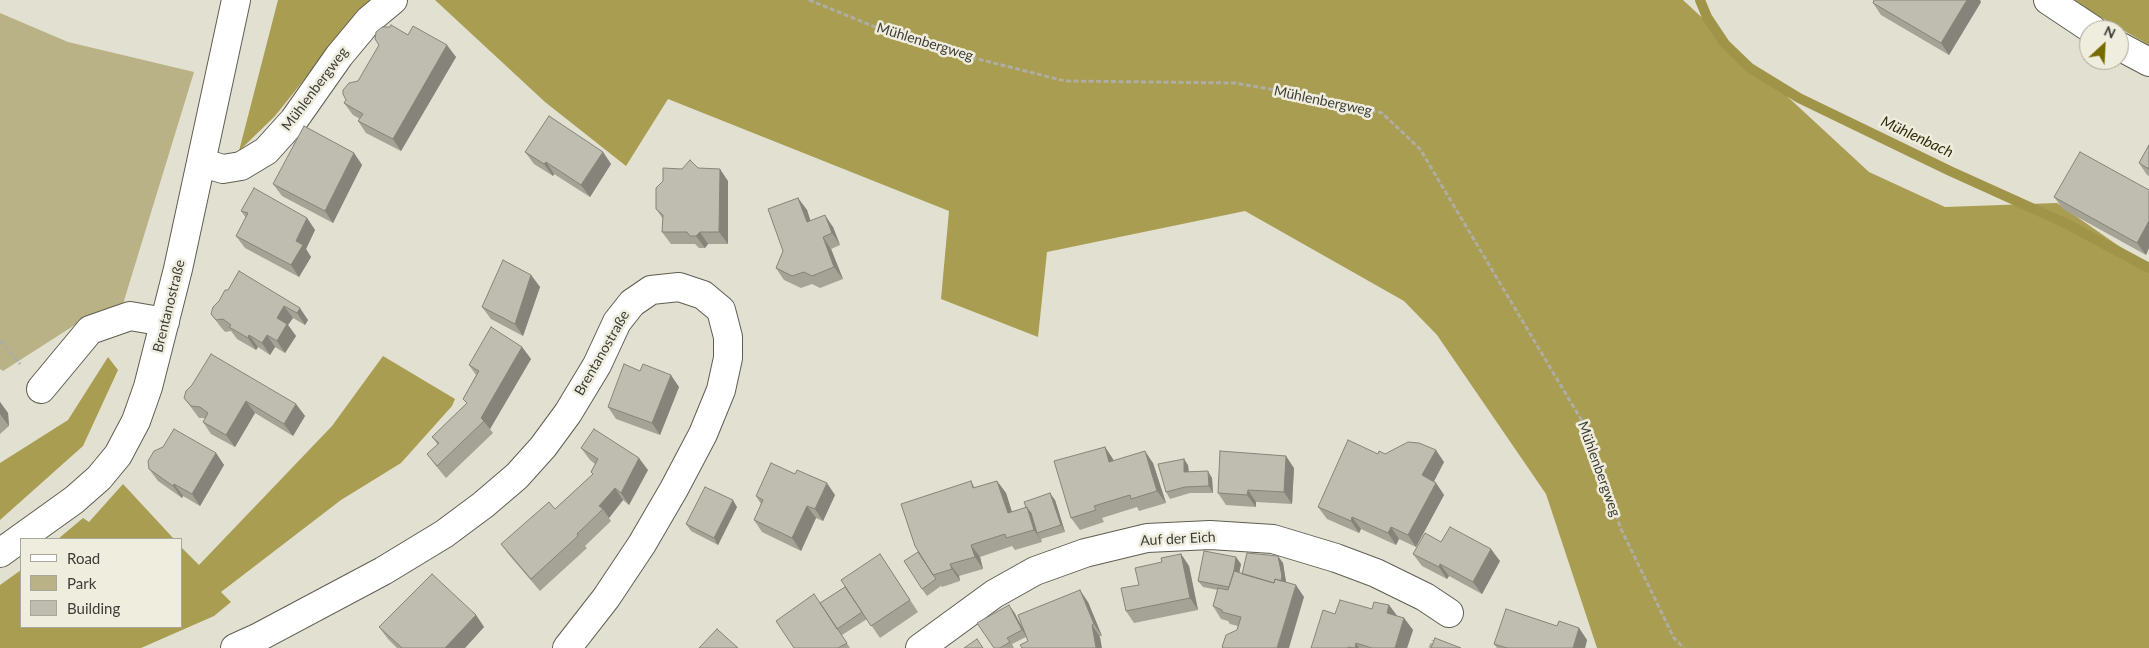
<!DOCTYPE html>
<html>
<head>
<meta charset="utf-8">
<style>
	body { margin:0 }
	#map { position:relative; width:2149px; height:648px; overflow:hidden; background:#e2e0d1; font-family:Lato,sans-serif }
	canvas { display:block }
	.legend { position:absolute; left:20px; top:538px; width:162px; height:90px; box-sizing:border-box; background:#efedde; border:1px solid #a8a79b; margin:0; padding:6px 9px; list-style:none; font-size:15px; color:#3d3d37 }
	.legend li { display:flex; align-items:center; gap:10px; height:25px }
	.legend b { width:25px; border:1px solid #a8a79b }
	.north { position:absolute; left:2079px; top:20px; width:50px; height:50px; box-sizing:border-box; background:#efedde; border:1px solid #a8a79b; border-radius:50%; rotate:25deg; font-size:14px; font-weight:700; line-height:20px; text-align:center; color:#3d3d37 }
	.north::after { content:''; display:block; margin:auto; width:18px; height:22px; background:#786a02; clip-path:polygon(50% 0,100% 100%,50% 72%,0 100%) }
</style>
</head>
<body>
<div id="map">
<canvas width="2149" height="648"></canvas>
<ul class="legend">
<li><b style="height:6px;background:#fff"></b>Road</li>
<li><b style="height:14px;background:#b8b286"></b>Park</li>
<li><b style="height:14px;background:#bfbdaf"></b>Building</li>
</ul>
<div class="north">N</div>
</div>
<script>
const g = document.querySelector('canvas').getContext('2d');
g.lineJoin = 'round';
function fillPath(path, color) { g.fillStyle = color; g.fill(path, 'evenodd'); }
const poly = rows => new Path2D(rows.map(r => 'M' + r).join(''));
function trace(path, color, width, dash) { g.strokeStyle = color; g.lineWidth = width; g.lineCap = dash ? 'butt' : 'round'; g.setLineDash(dash || []); g.stroke(path); }
function label(font, color, halo, rows, align = 'center') {
  g.font = font + ' Lato,sans-serif'; g.lineWidth = 5; g.setLineDash([]); g.textBaseline = 'middle'; g.strokeStyle = halo; g.fillStyle = color; for (const [text, x, y, turn = 0] of rows) {
    g.save(); g.translate(x, y); g.rotate((+turn || 0) * Math.PI / 180); g.textAlign = isNaN(turn) ? turn : align; if (halo) g.strokeText(text, 0, 0); g.fillText(text, 0, 0); g.restore();
  }
}
const green = poly([
	[0,13,68,42,194,72,123,304,81,321,3,371,0,369]
]);
const forest = poly([
	[278,0,371,0,363,6,275,116,239,151],
	[435,0,1683,0,1869,172,1945,207,2057,203,2149,267,2149,648,1597,648,1546,494,1437,335,1404,301,1245,211,1047,252,1038,337,941,299,949,211,668,99,626,166,545,102],
	[2075,0,2149,0,2149,45,2095,14],
	[383,356,455,399,452,406,401,463,341,500,221,592,231,602,214,616,141,648,0,648,0,585,21,570,21,627,181,627,181,547,199,565,332,426],
	[108,357,118,370,83,446,0,520,0,463,68,420],
	[123,484,174,539,58,539,83,518,89,522]
]);
const stream = poly([
	[1700,0,1707,17,1725,44,1750,68,1799,98,1950,171,2065,223,2149,268]
]);
const path = poly([
	[809,0,885,31,974,58,1065,81,1234,83,1306,95,1382,113,1420,149,1585,426,1621,529,1674,638,1684,648],
	[0,340,20,364],
	[1430,648,1433,640]
]);
const minor = poly([
	[2048,0,2093,30],
	[2119,46,2149,62],
	[203,163,223,169,241,166,266,151,294,120,339,56,369,20,393,0],
	[41,389,90,330,130,316,165,322],
	[0,553,74,500,99,478,118,455,136,421,148,387,178,269,236,0],
	[235,648,257,638,383,571,444,534,483,505,517,476,543,447,568,413,597,365,617,322,632,303,651,290,679,287,703,295,721,310,728,337,728,358,721,390,703,434,674,489,642,544,606,598,567,648],
	[920,648,994,594,1035,571,1085,553,1147,538,1210,535,1273,539,1336,558,1376,573,1425,597,1449,613]
]);
const wall = poly([
	[1981,2,1949,55,1881,15,1873,3],
	[408,35,456,57,401,151,366,133,358,121,360,119,353,115,344,103,358,81],
	[2149,145,2149,176,2147,175,2139,163],
	[525,152,603,152,611,164,590,197,554,174,553,176,534,164],
	[354,153,362,165,333,223,282,196,273,184],
	[698,168,728,181,728,244,708,244,705,248,699,248,695,244,671,244,662,232,663,219,656,209,682,169],
	[2149,190,2149,248,2146,255,2063,209,2054,197],
	[798,198,807,210,810,221,833,227,840,245,831,249,843,279,820,288,812,284,801,288,784,280,776,268,783,251],
	[241,211,307,218,315,230,306,249,311,257,299,277,245,248,236,236,246,218],
	[239,271,308,320,305,325,293,318,288,325,296,336,285,353,275,347,270,355,258,347,256,350,237,339,231,331,225,332,220,326,211,314,219,301,228,290],
	[531,275,540,287,523,336,491,319,482,307],
	[522,347,531,359,490,429,493,433,446,478,436,466,427,454,438,445,432,437,467,403,463,399,476,375,469,365],
	[679,387,660,435,616,419,608,407],
	[184,398,296,404,305,416,293,436,255,413,235,447,211,434,203,422,205,418,199,418],
	[0,402,8,413,9,426,0,434],
	[1105,447,1114,461,1153,463,1166,503,1139,511,1137,507,1102,518,1104,522,1080,530,1071,518],
	[581,448,648,470,629,505,623,500,609,518,611,521,585,546,587,548,540,591,510,556,501,544,555,509,593,474,591,472,595,464,590,460],
	[216,453,224,465,200,506,183,496,182,498,158,481,149,469],
	[1378,454,1444,462,1434,481,1436,483,1444,495,1416,547,1399,539,1396,545,1361,529,1359,533,1327,519,1318,507],
	[1188,465,1189,472,1212,478,1213,493,1190,493,1170,499,1166,492],
	[1294,468,1292,504,1256,502,1256,507,1226,505,1218,493],
	[971,481,975,488,997,481,1006,493,1012,512,1055,500,1065,532,1041,539,1042,542,1015,550,1012,546,980,557,983,569,959,576,960,581,942,587,940,584,941,586,927,596,922,589,918,552],
	[835,495,823,521,816,518,801,551,762,532,754,520,761,504,756,496],
	[737,507,718,545,691,531,686,524],
	[1441,542,1500,561,1482,594,1449,576,1447,579,1422,566,1413,554],
	[880,554,918,612,880,638,867,619,842,635,841,634,850,648,794,648,820,603,845,587],
	[1181,554,1189,566,1198,610,1134,623,1126,611,1139,585,1162,562],
	[1283,563,1286,582,1304,597,1237,630,1238,626,1230,624,1228,621,1221,619,1213,606,1218,590,1203,587,1198,581,1241,564,1239,573,1242,574],
	[1088,602,1102,636,1028,641,1026,637,1012,644,1014,648,994,648,1014,612,1023,629],
	[1389,605,1397,616,1404,618,1413,630,1407,648,1311,648,1335,614,1372,609],
	[476,615,484,627,465,648,397,648,388,639,379,627],
	[1557,626,1579,628,1587,640,1585,648,1497,648,1494,644]
]);
const shadedWall = poly([
	[1967,0,1980,0,1981,2,1949,55,1941,43],
	[447,45,456,57,401,151,393,139],
	[603,152,611,164,590,197,581,185],
	[354,153,362,165,333,223,325,211],
	[546,162,554,174,553,176,544,164],
	[720,169,728,181,728,244,719,232],
	[798,198,807,210,815,234,807,222],
	[825,215,833,227,840,245,832,233],
	[307,218,315,230,306,249,311,257,299,277,291,265,296,241],
	[2149,221,2149,248,2146,255,2137,243],
	[700,232,708,244,705,248,696,236],
	[823,237,831,249,843,279,834,267],
	[531,275,540,287,523,336,515,324],
	[284,306,293,318,288,325,296,336,285,353,277,341,277,318],
	[300,308,308,320,305,325,297,313],
	[249,335,258,347,256,350,248,338],
	[267,335,275,347,270,355,262,343],
	[522,347,531,359,490,429,481,418],
	[671,375,679,387,660,435,652,423],
	[246,401,255,413,235,447,226,435],
	[0,402,8,413,9,426,0,414],
	[296,404,305,416,293,436,284,424],
	[1105,447,1113,459,1118,474,1109,462],
	[1436,450,1444,462,1431,487,1422,475],
	[1145,451,1153,463,1166,503,1157,491],
	[216,453,224,465,200,506,192,494],
	[1286,456,1294,468,1292,504,1284,492],
	[639,458,648,470,629,505,621,493],
	[1184,459,1188,465,1189,478,1184,472],
	[1208,471,1212,478,1213,493,1209,486],
	[997,481,1006,493,1016,525,1008,513],
	[827,483,835,495,823,521,815,509],
	[1436,483,1444,495,1416,547,1408,535],
	[174,484,183,496,182,498,173,486],
	[615,488,623,500,609,518,603,509,599,506],
	[1248,490,1256,502,1256,507,1247,495],
	[1050,493,1055,500,1065,532,1061,525],
	[733,500,737,507,718,545,714,538],
	[807,506,816,518,801,551,792,538],
	[1027,507,1035,519,1037,533,1042,542,1034,530],
	[1352,517,1361,529,1359,533,1351,521],
	[1391,527,1399,539,1396,545,1388,533],
	[971,545,980,557,983,569,975,557],
	[1491,549,1500,561,1482,594,1473,582],
	[1181,554,1189,566,1198,610,1190,598],
	[1278,556,1283,563,1286,582,1278,589],
	[1236,557,1241,564,1235,594,1231,587],
	[950,564,959,576,960,581,952,569],
	[1440,564,1449,576,1447,579,1439,567],
	[1296,585,1304,597,1289,648,1277,648],
	[1080,590,1088,602,1102,636,1094,624],
	[1009,605,1014,612,1027,636,1022,630],
	[1389,605,1398,617,1387,613],
	[476,615,484,627,465,648,445,648],
	[1404,618,1413,630,1407,648,1395,648],
	[1092,625,1100,637,1102,648,1096,648],
	[1579,628,1587,640,1585,648,1573,648],
	[1356,643,1359,648,1355,648]
]);
const building = poly([
	[1874,0,1967,0,1941,43,1873,3,1874,0],
	[391,25,408,35,413,26,447,45,393,139,358,121,363,114,344,103,346,100,343,94,343,90,349,83,358,81,379,45,375,39,376,32,382,27,390,27,391,25],
	[549,116,603,152,581,185,546,162,544,164,525,152,549,116],
	[304,126,354,153,325,211,273,184,304,126],
	[2149,145,2149,169,2139,163,2149,145],
	[2080,152,2149,190,2149,221,2137,243,2054,197,2080,152],
	[690,160,698,168,720,169,719,232,700,232,696,236,690,236,687,232,662,232,663,215,656,209,656,188,663,181,663,168,682,169,690,160],
	[254,188,307,218,296,241,303,245,291,265,236,236,248,213,241,211,254,188],
	[798,198,807,222,825,215,832,233,823,237,834,267,812,276,804,272,792,276,776,268,783,251,768,209,798,198],
	[503,260,531,275,515,324,482,307,503,260],
	[239,271,300,308,297,313,284,306,277,318,287,324,277,341,267,335,262,343,249,335,248,338,229,327,231,325,223,319,216,320,211,314,213,307,219,301,225,290,228,290,239,271],
	[491,327,522,347,481,418,484,421,437,466,427,454,439,443,432,437,467,403,463,399,479,371,469,365,491,327],
	[211,354,296,404,284,424,246,401,226,435,203,422,208,413,200,407,191,406,184,398,186,391,192,385,211,354],
	[624,364,640,371,643,364,671,375,652,423,608,407,624,364],
	[174,429,216,453,192,494,174,484,173,486,149,469,148,461,154,451,163,447,174,429],
	[594,429,639,458,621,493,615,488,599,506,603,509,577,534,578,536,531,579,501,544,549,502,555,509,593,474,591,472,598,459,581,448,594,429],
	[1348,440,1378,454,1379,451,1385,454,1408,442,1419,443,1436,450,1422,475,1436,483,1408,535,1391,527,1388,533,1352,517,1351,521,1318,507,1348,440],
	[1105,447,1109,462,1145,451,1157,491,1131,499,1130,495,1094,506,1096,510,1071,518,1054,461,1105,447],
	[1220,451,1286,456,1284,492,1248,490,1247,495,1218,493,1220,451],
	[1184,459,1184,472,1208,471,1209,486,1185,487,1166,492,1158,464,1184,459],
	[771,463,795,474,797,470,827,483,815,509,807,506,792,538,754,520,763,500,756,496,771,463],
	[971,481,973,488,997,481,1008,513,1027,507,1034,530,1006,538,1005,534,971,545,975,557,950,564,952,569,933,575,915,546,901,504,971,481],
	[705,487,733,500,714,538,686,524,705,487],
	[1050,493,1061,525,1037,533,1031,513,1026,507,1024,502,1050,493],
	[1450,527,1491,549,1473,582,1440,564,1439,567,1413,554,1425,533,1441,542,1450,527],
	[1204,551,1236,557,1234,571,1229,587,1198,581,1204,551],
	[918,552,936,579,922,589,904,561,918,552],
	[1247,553,1278,556,1282,576,1281,581,1275,579,1274,583,1242,574,1247,553],
	[880,554,910,600,871,626,841,580,880,554],
	[1181,554,1190,598,1126,611,1121,588,1139,585,1135,568,1162,562,1161,558,1181,554],
	[1234,571,1274,583,1275,579,1296,585,1277,648,1223,648,1222,647,1226,635,1237,630,1241,617,1222,612,1222,610,1213,606,1218,588,1228,590,1234,571],
	[432,574,476,615,445,648,402,648,379,627,432,574],
	[845,587,862,612,837,629,820,603,845,587],
	[1080,590,1094,624,1092,625,1096,648,1022,648,1020,645,1028,641,1018,615,1080,590],
	[814,594,847,643,838,648,794,648,776,621,814,594],
	[1340,600,1372,609,1374,602,1389,605,1387,613,1404,618,1395,648,1372,648,1356,643,1355,648,1348,647,1348,648,1311,648,1323,610,1335,614,1340,600],
	[1009,605,1022,630,1007,638,1010,642,1000,648,994,648,977,623,1009,605],
	[1506,609,1557,626,1559,621,1579,628,1573,648,1507,648,1494,644,1506,609],
	[717,629,738,648,699,648,717,629],
	[1435,638,1461,648,1431,648,1435,638],
	[977,639,983,648,964,648,977,639]
]);
const streetNames = [
	["Mühlenbergweg",925,42,17],
	["Mühlenbergweg",315,89,-53],
	["Mühlenbergweg",1323,101,12],
	["Brentanostraße",169,306,-76],
	["Brentanostraße",602,353,-60],
	["Mühlenbergweg",1599,469,70],
	["Auf der Eich",1178,539,-3]
];
const waterNames = [
	["Mühlenbach",1917,137,25]
];
fillPath(green, '#b8b286');
fillPath(forest, '#a99d52');
trace(stream, '#a09449', 10);
trace(minor, '#605e52', 30);
trace(path, '#afada1', 3, [5, 2.5]);
trace(minor, '#fff', 28);
fillPath(wall, '#a4a396');
fillPath(shadedWall, '#86847a');
fillPath(building, '#bfbdaf');
trace(building, '#86847a', 1);
label('14px', '#3d3d37', '#efedde', streetNames);
label('italic 15px', '#322c0a', '#efedde', waterNames);
</script>
</body>
</html>
